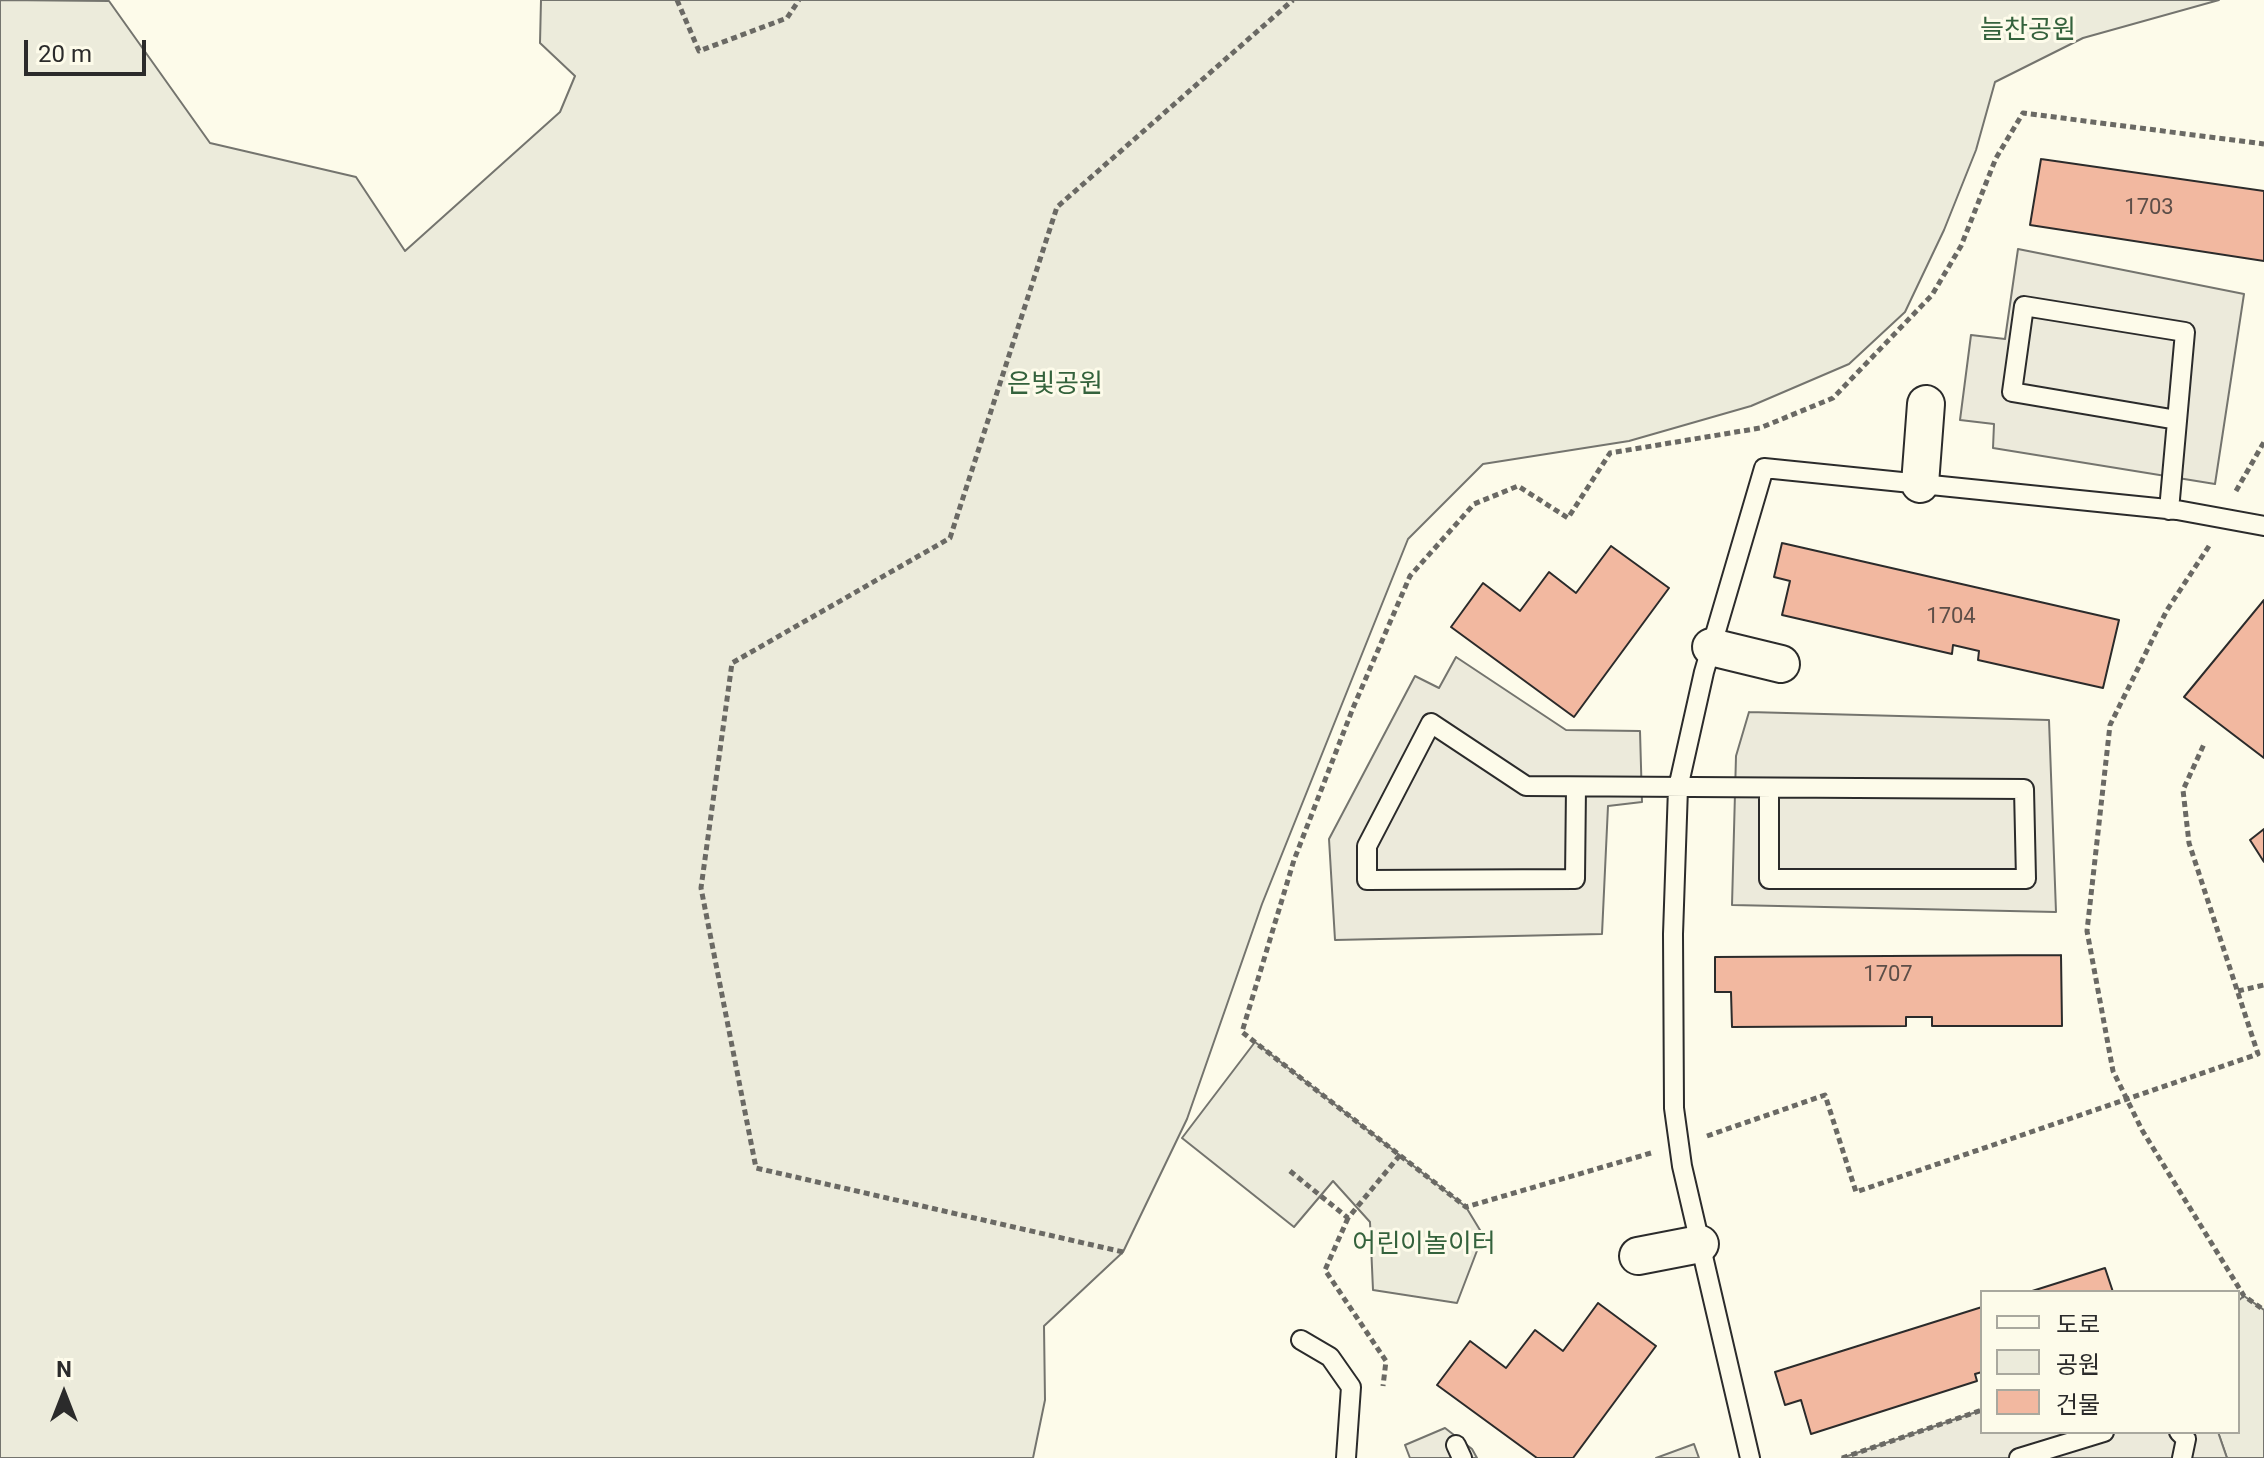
<!DOCTYPE html>
<html>
<head>
<meta charset="utf-8">
<style>
	body { margin:0 }
	#map { position:relative; width:2264px; height:1458px; overflow:hidden; background:#fdfbea; font-family:Roboto,"Noto Sans KR",sans-serif }
	canvas { display:block }
	.legend { position:absolute; left:1980px; top:1290px; width:260px; height:144px; box-sizing:border-box; background:#fdfbea; border:2px solid #a9a89e; margin:0; padding:10px 14px; list-style:none; font-size:24px; color:#2b2b2b }
	.legend li { display:flex; align-items:center; gap:16px; height:40px }
	.legend b { width:40px; border:2px solid #a9a89e }
	.north { position:absolute; left:24px; top:1354px; width:80px; height:80px; -webkit-text-stroke:6px #fdfbea; paint-order:stroke; rotate:0deg; font-size:22px; font-weight:700; line-height:32px; text-align:center; color:#2b2b2b }
	.north::after { content:''; display:block; margin:auto; width:28px; height:36px; background:#2b2b2b; clip-path:polygon(50% 0,100% 100%,50% 72%,0 100%) }
	.scale { position:absolute; left:24px; top:40px; width:122px; height:36px; box-sizing:border-box; border:4px solid #2b2b2b; border-top:0; padding-left:10px; font-size:24px; line-height:28px; white-space:nowrap; color:#2b2b2b; -webkit-text-stroke:6px #fdfbea; paint-order:stroke }
</style>
</head>
<body>
<div id="map">
<canvas width="2264" height="1458"></canvas>
<ul class="legend">
<li><b style="height:10px;background:#fdfbea"></b>도로</li>
<li><b style="height:22px;background:#ecebdb"></b>공원</li>
<li><b style="height:22px;background:#f2b8a0"></b>건물</li>
</ul>
<div class="north">N</div>
<div class="scale">20 m</div>
</div>
<script>
const g = document.querySelector('canvas').getContext('2d');
g.lineJoin = 'round';
function fillPath(path, color) { g.fillStyle = color; g.fill(path, 'evenodd'); }
const poly = rows => new Path2D(rows.map(r => 'M' + r).join(''));
function trace(path, color, width, dash) { g.strokeStyle = color; g.lineWidth = width; g.lineCap = dash ? 'butt' : 'round'; g.setLineDash(dash || []); g.stroke(path); }
function label(font, color, halo, rows, align = 'center') {
  g.font = font + ' Roboto,"Noto Sans KR",sans-serif'; g.lineWidth = 6; g.setLineDash([]); g.textBaseline = 'middle'; g.strokeStyle = halo; g.fillStyle = color; for (const [text, x, y, turn = 0] of rows) {
    g.save(); g.translate(x, y); g.rotate((+turn || 0) * Math.PI / 180); g.textAlign = isNaN(turn) ? turn : align; if (halo) g.strokeText(text, 0, 0); g.fillText(text, 0, 0); g.restore();
  }
}
const green = poly([
	[0,0,109,1,210,143,356,177,405,251,560,112,575,76,540,43,541,0,2219,0,2083,38,1995,82,1976,150,1944,230,1905,312,1849,364,1751,406,1629,441,1483,464,1408,539,1262,904,1187,1119,1123,1252,1044,1326,1045,1400,1033,1458,0,1458,0,0],
	[1255,1042,1466,1207,1483,1235,1457,1303,1373,1290,1370,1222,1333,1181,1294,1227,1182,1138,1255,1042],
	[2244,1296,2264,1310,2264,1458,2227,1458,2218,1432,2238,1432,2238,1301,2244,1296]
]);
const parking = poly([
	[2018,249,2244,294,2215,484,1993,448,1994,424,1960,420,1971,335,2005,339,2018,249],
	[1456,657,1566,730,1640,731,1642,802,1608,806,1602,934,1335,940,1329,839,1415,676,1439,688,1456,657],
	[1749,712,2049,720,2056,912,1732,905,1736,756,1749,712],
	[1982,1410,1982,1432,2218,1432,2227,1458,1842,1458,1982,1410],
	[1445,1428,1472,1449,1477,1458,1410,1458,1405,1445,1445,1428],
	[1694,1444,1699,1458,1656,1458,1694,1444]
]);
const building = poly([
	[2041,159,2264,191,2264,261,2030,225,2041,159],
	[1782,543,2119,620,2103,688,1978,660,1979,651,1953,645,1952,654,1782,615,1790,581,1774,577,1782,543],
	[1611,546,1669,588,1574,717,1451,627,1483,583,1520,611,1549,572,1576,593,1611,546],
	[2264,600,2264,758,2184,697,2264,600],
	[2264,829,2264,862,2250,840,2264,829],
	[2061,955,2062,1026,1932,1026,1932,1017,1906,1017,1906,1026,1732,1027,1731,992,1715,992,1715,957,2061,955],
	[2105,1268,2113,1292,2029,1292,2105,1268],
	[1598,1303,1656,1346,1573,1458,1537,1458,1437,1385,1470,1341,1506,1368,1535,1330,1563,1351,1598,1303],
	[1982,1307,1982,1372,1975,1374,1977,1381,1811,1434,1801,1400,1785,1405,1775,1372,1982,1307]
]);
const path = poly([
	[677,0,699,51,787,18,799,0],
	[2236,491,2264,442],
	[2209,546,2167,610,2110,725,2087,931,2113,1071,2142,1130,2244,1296,2264,1310],
	[2238,991,2264,985],
	[1707,1136,1825,1095,1856,1192,2258,1054,2189,843,2183,790,2205,742],
	[1651,1153,1466,1207,1242,1032,1294,860,1353,708,1410,576,1474,504,1518,486,1568,518,1610,453,1760,428,1833,398,1932,295,1961,246,1996,158,2023,113,2264,144],
	[1290,1171,1348,1218,1400,1155],
	[1348,1218,1325,1270,1386,1361,1383,1386],
	[1123,1252,756,1168,701,888,732,663,950,538,1057,207,1293,0],
	[1842,1458,1982,1410]
]);
const service = poly([
	[2169,510,2185,332,2024,306,2012,392,2177,420],
	[1576,787,1575,879,1367,880,1367,846,1431,723,1526,786,2024,789,2026,879,1769,879,1769,788],
	[1301,1340,1330,1357,1351,1387,1346,1458],
	[2179,1432,2186,1439,2182,1458],
	[1456,1445,1462,1458],
	[1750,1458,1682,1166,1674,1108,1673,934,1678,788,1704,672,1764,468,2177,510,2264,526],
	[2019,1458,2104,1432]
]);
const minor = poly([
	[1920,484,1926,404],
	[1711,647,1781,664],
	[1638,1256,1700,1244]
]);
const numberNames = [
	["1703",2149,208],
	["1704",1951,617],
	["1707",1888,975]
];
const parkNames = [
	["늘찬공원",2028,31],
	["은빛공원",1055,385],
	["어린이놀이터",1424,1245]
];
fillPath(green, '#ecebdb');
trace(green, '#74746e', 2);
fillPath(parking, '#eceadb');
trace(parking, '#74746e', 2);
fillPath(building, '#f2b8a0');
trace(building, '#2b2b2b', 2);
trace(service, '#2b2b2b', 22);
trace(minor, '#2b2b2b', 40);
trace(path, '#6a6964', 5, [6, 4]);
trace(service, '#fdfbea', 18);
trace(minor, '#fdfbea', 36);
label('22px', '#5d4e48', null, numberNames);
label('26px', '#34623c', '#fdfbea', parkNames);
</script>
</body>
</html>
